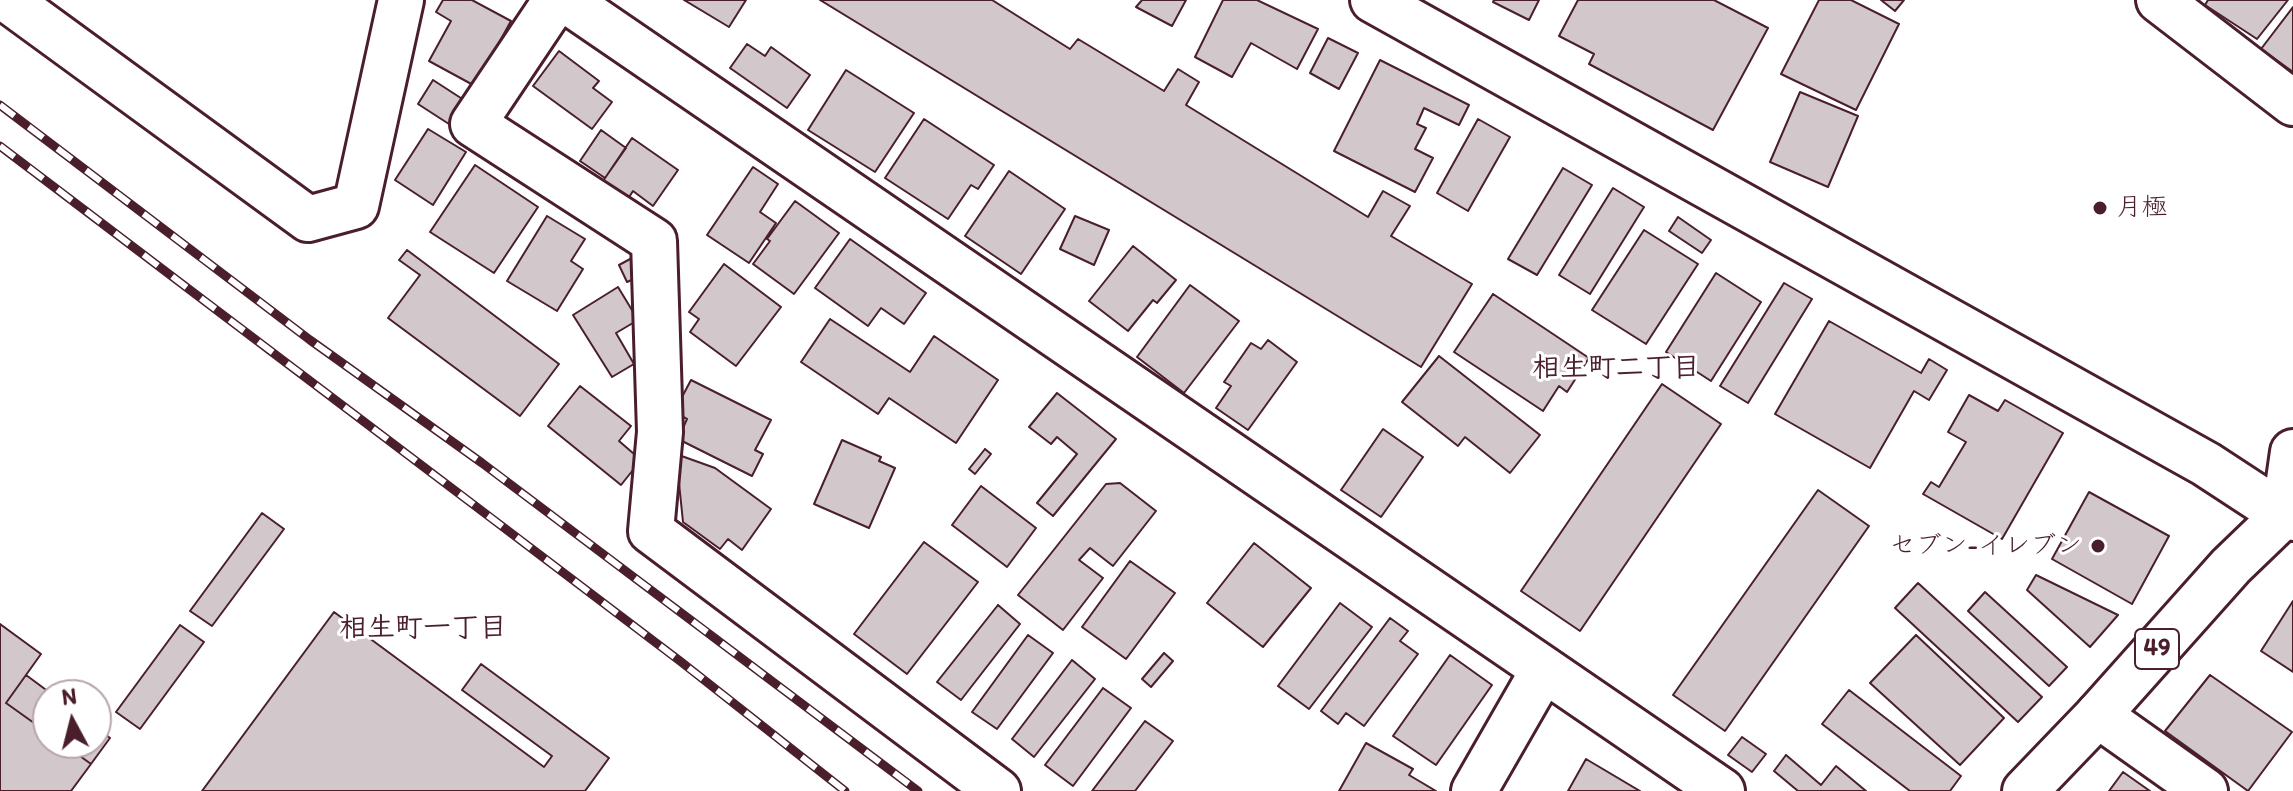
<!DOCTYPE html>
<html>
<head>
<meta charset="utf-8">
<style>
	body { margin:0 }
	#map { position:relative; width:2293px; height:791px; overflow:hidden; background:#fff; font-family:Itim,sans-serif }
	canvas { display:block }
	.north { position:absolute; left:32px; top:679px; width:80px; height:80px; box-sizing:border-box; background:#fff; border:2px solid #b7a5aa; border-radius:50%; rotate:353deg; font-size:22px; font-weight:700; line-height:32px; text-align:center; color:#4a1f2b }
	.north::after { content:''; display:block; margin:auto; width:28px; height:36px; background:#4a1f2b; clip-path:polygon(50% 0,100% 100%,50% 72%,0 100%) }
</style>
</head>
<body>
<div id="map">
<canvas width="2293" height="791"></canvas>
<div class="north">N</div>
</div>
<script>
const g = document.querySelector('canvas').getContext('2d');
g.lineJoin = 'round';
function fillPath(path, color) { g.fillStyle = color; g.fill(path, 'evenodd'); }
const poly = rows => new Path2D(rows.map(r => 'M' + r).join(''));
function trace(path, color, width, dash) { g.strokeStyle = color; g.lineWidth = width; g.lineCap = dash ? 'butt' : 'round'; g.setLineDash(dash || []); g.stroke(path); }
function label(font, color, halo, rows, align = 'center') {
  g.font = font + ' Itim,"Klee One",sans-serif'; g.lineWidth = 6; g.setLineDash([]); g.textBaseline = 'middle'; g.strokeStyle = halo; g.fillStyle = color; for (const [text, x, y, turn = 0] of rows) {
    g.save(); g.translate(x, y); g.rotate((+turn || 0) * Math.PI / 180); g.textAlign = isNaN(turn) ? turn : align; if (halo) g.strokeText(text, 0, 0); g.fillText(text, 0, 0); g.restore();
  }
}
const building = poly([
	[443,0,472,0,511,21,475,86,429,61,451,21,436,12,443,0],
	[684,0,746,0,729,27,684,0],
	[820,0,992,0,1070,49,1078,39,1164,91,1178,69,1199,82,1186,105,1368,217,1383,191,1410,206,1391,236,1472,284,1421,367,820,0],
	[1142,0,1186,0,1172,26,1136,7,1142,0],
	[1223,0,1257,0,1318,29,1297,69,1251,43,1232,77,1195,57,1223,0],
	[1494,0,1539,0,1529,20,1493,2,1494,0],
	[1578,0,1714,0,1768,28,1713,130,1589,64,1594,54,1559,36,1578,0],
	[1819,0,1851,0,1899,24,1856,110,1781,74,1819,0],
	[1881,0,1904,0,1895,11,1881,0],
	[2208,0,2288,0,2257,39,2205,5,2208,0],
	[2293,7,2293,72,2261,49,2293,7],
	[1328,38,1358,53,1339,89,1310,73,1328,38],
	[747,44,765,56,771,47,810,75,787,108,730,68,747,44],
	[559,51,599,81,593,88,612,102,592,129,533,86,559,51],
	[1380,60,1469,105,1459,125,1424,108,1417,124,1426,128,1415,149,1433,158,1415,192,1334,151,1380,60],
	[846,70,914,113,875,172,808,130,846,70],
	[433,80,467,102,452,126,418,104,433,80],
	[1800,92,1858,116,1828,187,1770,162,1800,92],
	[924,119,994,165,978,189,971,185,948,219,885,178,924,119],
	[1478,119,1510,137,1468,211,1437,193,1478,119],
	[428,129,466,152,433,205,395,180,428,129],
	[601,130,626,148,605,178,580,161,601,130],
	[632,138,678,170,653,206,633,191,624,205,599,187,632,138],
	[475,165,538,207,494,273,430,232,475,165],
	[753,167,778,184,760,212,776,223,749,263,707,235,753,167],
	[1563,168,1592,185,1537,275,1508,259,1563,168],
	[1009,171,1065,209,1021,274,965,236,1009,171],
	[1613,188,1644,207,1590,294,1559,275,1613,188],
	[795,201,839,233,794,294,753,264,770,241,767,239,795,201],
	[547,216,585,239,571,261,583,269,557,311,507,281,547,216],
	[1075,216,1109,230,1094,265,1060,249,1075,216],
	[1678,217,1711,240,1702,253,1669,231,1678,217],
	[1644,230,1698,264,1646,344,1592,310,1644,230],
	[850,239,926,293,904,324,881,308,868,326,815,288,850,239],
	[1133,246,1176,280,1157,303,1153,300,1128,331,1089,301,1133,246],
	[407,250,559,364,520,416,388,318,420,275,399,260,407,250],
	[632,258,641,276,627,282,619,265,632,258],
	[724,264,781,307,736,366,690,332,699,319,689,312,724,264],
	[1716,273,1761,302,1711,381,1666,352,1716,273],
	[1784,283,1812,299,1748,403,1720,386,1784,283],
	[1190,285,1239,321,1184,393,1137,357,1190,285],
	[618,287,638,320,616,333,634,364,612,377,573,315,618,287],
	[1493,294,1589,358,1567,392,1559,386,1543,411,1454,352,1493,294],
	[830,319,910,372,934,336,998,380,956,443,889,398,878,414,801,362,830,319],
	[1829,321,1921,373,1929,359,1947,370,1929,400,1914,391,1870,468,1775,414,1829,321],
	[1268,340,1297,362,1248,430,1216,408,1231,386,1224,382,1251,343,1261,349,1268,340],
	[1439,356,1540,435,1510,473,1465,437,1458,446,1402,402,1439,356],
	[691,380,771,420,755,450,763,454,752,476,678,439,687,419,674,412,691,380],
	[1662,384,1721,424,1580,631,1521,591,1662,384],
	[580,386,631,426,619,441,641,460,621,485,548,426,580,386],
	[1057,393,1116,439,1053,516,1037,503,1077,454,1057,437,1051,444,1029,427,1057,393],
	[1969,395,1998,411,2005,400,2063,433,2002,539,1923,494,1931,482,1939,487,1966,442,1948,432,1969,395],
	[1383,429,1423,457,1381,517,1341,490,1383,429],
	[842,440,881,457,879,461,895,468,869,528,814,504,842,440],
	[985,449,991,454,975,474,969,469,985,449],
	[676,454,715,468,771,509,742,550,728,539,720,549,683,522,676,454],
	[1120,483,1156,511,1113,566,1090,548,1079,560,1103,578,1063,630,1018,595,1106,484,1120,483],
	[981,486,1036,528,1007,567,952,525,981,486],
	[1818,490,1869,526,1725,731,1673,695,1818,490],
	[2089,492,2169,536,2132,604,2052,559,2089,492],
	[262,513,284,529,212,626,190,611,262,513],
	[924,542,978,582,907,674,854,634,924,542],
	[1254,543,1311,588,1263,647,1207,603,1254,543],
	[1130,561,1175,593,1126,659,1082,627,1130,561],
	[2036,575,2118,615,2090,647,2027,590,2036,575],
	[1918,583,2042,697,2018,722,1895,608,1918,583],
	[1985,592,2067,667,2049,686,1968,611,1985,592],
	[2293,601,2293,672,2261,651,2293,601],
	[1340,603,1372,627,1309,709,1278,686,1340,603],
	[998,605,1020,624,961,700,937,682,998,605],
	[334,612,544,767,552,756,462,690,481,664,609,758,585,791,202,791,334,612],
	[1390,618,1408,631,1400,641,1418,654,1364,726,1346,713,1338,724,1321,711,1390,618],
	[0,624,41,654,6,703,48,733,48,743,62,743,91,764,71,791,0,791,0,624],
	[180,625,204,642,140,729,116,712,180,625],
	[1028,635,1053,653,997,729,972,712,1028,635],
	[1916,635,2004,718,1960,765,1870,683,1916,635],
	[1164,653,1173,661,1151,687,1142,679,1164,653],
	[1450,655,1492,685,1436,765,1393,736,1450,655],
	[1072,660,1095,679,1034,757,1012,739,1072,660],
	[26,675,53,695,48,695,48,733,6,703,26,675],
	[2210,675,2292,732,2248,791,2165,731,2210,675],
	[1103,688,1131,708,1073,786,1045,765,1103,688],
	[1849,690,1961,776,1950,791,1910,791,1822,724,1849,690],
	[1145,721,1173,741,1135,791,1092,791,1145,721],
	[96,727,110,738,91,764,62,743,96,743,96,727],
	[1742,737,1766,754,1752,772,1728,755,1742,737],
	[1366,743,1413,769,1409,775,1436,791,1339,791,1366,743],
	[1786,755,1821,785,1836,766,1866,791,1798,791,1774,771,1786,755],
	[1586,759,1640,791,1568,791,1586,759],
	[2123,772,2150,791,2109,791,2123,772]
]);
const minor = poly([
	[8,0,308,219,356,206,401,0],
	[556,0,473,124,654,241,660,432,651,531,998,791],
	[566,0,1722,791],
	[1373,0,2206,464,2284,515,2293,518],
	[2159,0,2293,103],
	[2284,515,2293,452],
	[2098,715,2205,791],
	[1474,791,1544,669]
]);
const major = poly([
	[2025,791,2098,715,2231,566,2284,515,2293,514]
]);
const rail = poly([
	[0,105,310,340,482,463,918,791],
	[0,146,680,661,845,791]
]);
const markers = [
	[2100,208,8,"#4a1f2b"],
	[2098,546,8,"#4a1f2b"]
];
const shields = [
	[2157,649,44]
];
const shieldNames = [
	["49",2157,649]
];
const poiNames = [
	["月極",2116,208],
	["セブン-イレブン",2082,546,"right"]
];
const neighbourhoodNames = [
	["相生町二丁目",1616,369],
	["相生町一丁目",423,629]
];
fillPath(building, '#d2c7cb');
trace(building, '#4a1f2b', 2);
trace(minor, '#4a1f2b', 50);
trace(major, '#4a1f2b', 50);
trace(minor, '#fff', 44);
trace(major, '#fff', 44);
trace(rail, '#4a1f2b', 9);
trace(rail, '#fff', 6, [18]);
for (const [x, y, r, color] of markers) { const dot = new Path2D(); dot.arc(x, y, r, 0, 2 * Math.PI); g.fillStyle = color; g.fill(dot); trace(dot, '#fff', 3); }
for (const [x, y, w] of shields) { const box = new Path2D(); box.roundRect(x - w / 2, y - 20, w, 40, 6); g.fillStyle = '#fff'; g.fill(box); trace(box, '#4a1f2b', 2); }
label('bold 24px', '#4a1f2b', null, shieldNames);
label('26px', '#4a1f2b', '#fff', poiNames, 'left');
label('bold 28px', '#4a1f2b', '#fff', neighbourhoodNames);
</script>
</body>
</html>
